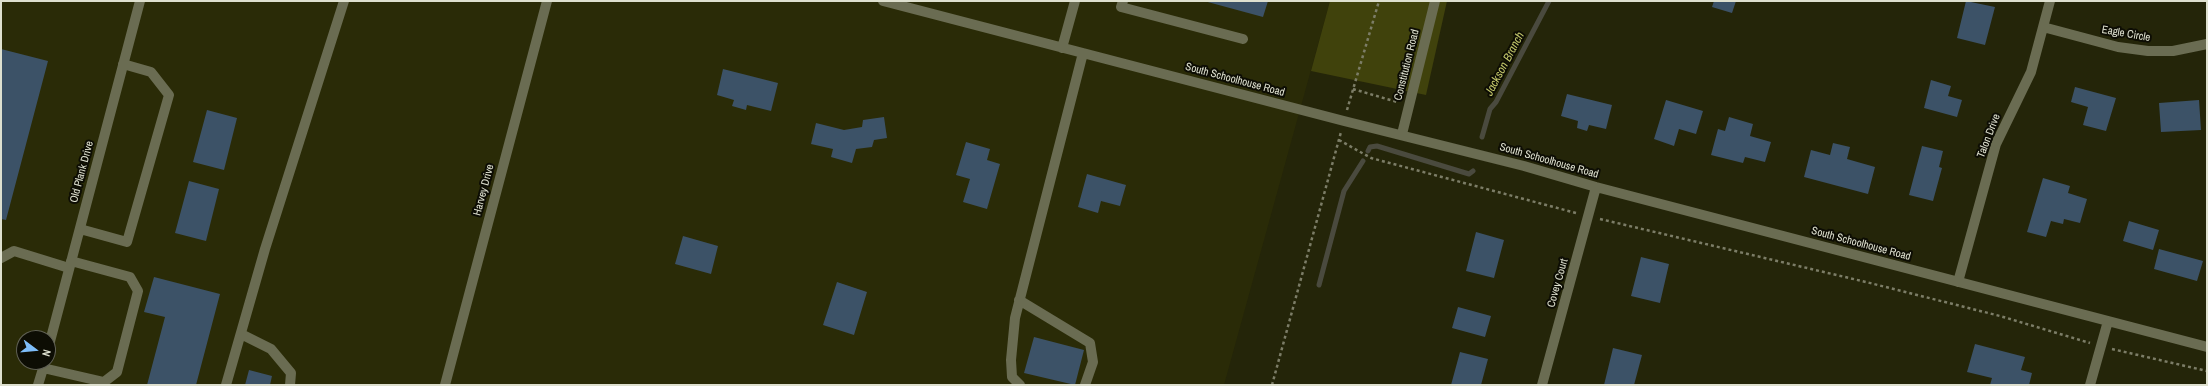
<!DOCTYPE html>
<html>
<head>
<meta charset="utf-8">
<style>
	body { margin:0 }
	#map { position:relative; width:2208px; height:386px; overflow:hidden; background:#242509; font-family:"Archivo Narrow",sans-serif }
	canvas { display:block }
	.frame { position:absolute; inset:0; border:2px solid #dee0cf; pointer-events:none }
	.north { position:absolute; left:16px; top:330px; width:40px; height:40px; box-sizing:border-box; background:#0d0d04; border:1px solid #616155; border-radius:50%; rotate:106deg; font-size:11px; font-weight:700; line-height:16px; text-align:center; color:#dee0cf }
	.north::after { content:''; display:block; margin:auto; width:14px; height:18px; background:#7ebdf9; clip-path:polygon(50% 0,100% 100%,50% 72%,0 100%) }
</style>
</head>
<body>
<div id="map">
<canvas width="2208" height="386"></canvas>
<div class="frame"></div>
<div class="north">N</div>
</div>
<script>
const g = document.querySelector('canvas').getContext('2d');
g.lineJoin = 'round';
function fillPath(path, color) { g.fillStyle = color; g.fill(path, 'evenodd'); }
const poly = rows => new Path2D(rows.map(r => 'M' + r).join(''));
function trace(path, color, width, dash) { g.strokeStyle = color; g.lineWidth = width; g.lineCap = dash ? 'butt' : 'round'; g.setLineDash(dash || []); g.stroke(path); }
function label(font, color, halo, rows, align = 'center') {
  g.font = font + ' "Archivo Narrow",sans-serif'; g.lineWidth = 4; g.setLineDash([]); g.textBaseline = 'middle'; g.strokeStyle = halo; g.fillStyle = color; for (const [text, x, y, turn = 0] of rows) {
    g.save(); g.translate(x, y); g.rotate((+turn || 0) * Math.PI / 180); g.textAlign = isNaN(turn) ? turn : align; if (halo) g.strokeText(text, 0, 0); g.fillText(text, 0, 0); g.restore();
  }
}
const built = poly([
	[1,1,1330,1,1224,385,1,385],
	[24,338,48,338,48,362,24,362]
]);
const green = poly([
	[1330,1,1447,1,1426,95,1311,71]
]);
const stream = poly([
	[1482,137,1490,109,1496,102,1549,1],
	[1368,151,1370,147,1377,146,1469,174,1473,171],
	[1319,285,1344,191,1363,161]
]);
const building = poly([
	[1204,1,1268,1,1263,17],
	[1714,1,1736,1,1732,13,1712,7],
	[1966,1,1995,7,1985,45,1957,38],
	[1,49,48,61,6,220,1,219],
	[723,69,778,83,771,111,747,105,746,110,732,106,734,100,717,95],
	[1931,80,1951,86,1948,96,1962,100,1957,117,1924,108],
	[2075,87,2116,98,2106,131,2083,125,2088,107,2071,102],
	[1567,94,1612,105,1606,129,1589,125,1587,131,1577,128,1578,121,1561,116],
	[1666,100,1703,111,1696,134,1679,129,1674,146,1654,139],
	[2199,100,2201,130,2161,132,2159,103],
	[207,110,237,118,224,170,193,162],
	[884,117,887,138,874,140,872,147,856,149,852,163,831,157,833,149,811,144,816,123,844,130,862,127,863,120],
	[1729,117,1753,124,1750,136,1771,142,1765,162,1745,157,1743,163,1711,155,1718,129,1725,131],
	[966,142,990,149,987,160,1000,164,987,209,963,202,970,179,956,175],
	[1833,143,1850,147,1847,159,1875,167,1868,194,1804,177,1811,150,1830,155],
	[1922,146,1943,151,1939,167,1942,168,1933,201,1909,195],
	[1087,174,1126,185,1120,206,1101,201,1098,213,1078,207],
	[2043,178,2070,186,2068,193,2087,199,2080,223,2064,219,2063,224,2051,221,2046,237,2027,232],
	[189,181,219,189,206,241,175,233],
	[2129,221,2159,230,2153,250,2123,241],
	[1476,232,1504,240,1494,278,1466,271],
	[683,236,718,246,711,274,675,264],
	[2159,249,2203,261,2197,281,2154,269],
	[1641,257,1669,264,1660,303,1631,296],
	[154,277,220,294,196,385,147,385,165,317,144,312],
	[837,282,867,292,854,335,823,325],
	[1458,307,1491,316,1485,337,1452,328],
	[1034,337,1084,350,1075,385,1024,373],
	[1975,344,2025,357,2021,370,2032,373,2029,385,1990,385,1992,378,1967,372],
	[1613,348,1642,355,1634,385,1604,385],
	[1460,352,1488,359,1481,385,1451,385],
	[249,370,272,376,270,385,245,385]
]);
const path = poly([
	[1353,89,1397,102],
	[1347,110,1379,1],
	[1339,140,1371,158,1576,213],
	[1600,219,1866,282,2000,316,2090,343],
	[2112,349,2207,371],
	[1272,385,1341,132]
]);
const minor = poly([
	[883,1,1344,121,1524,166,1596,187,2207,347],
	[1123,1,1121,7,1243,39],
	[2043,27,2118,47,2148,51,2173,51,2207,44],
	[1062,48,1075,1],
	[1402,134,1435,1],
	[80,229,127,242,169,95,151,72,123,64],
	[1,258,14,251,69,268],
	[1958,282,1996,144,2031,72,2050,1],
	[1019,300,1090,343,1093,362,1085,385],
	[241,334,271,349,291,373,290,385],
	[48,349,140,1],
	[43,368,104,382,117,372,138,291,130,277,71,261],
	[38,385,45,362],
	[226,385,265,249,344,1],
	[445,385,547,1],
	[1020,385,1012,377,1011,360,1015,318,1083,53],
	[1542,385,1596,187],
	[2090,385,2108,321]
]);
const streetNames = [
	["Eagle Circle",2126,34,10],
	["Constitution Road",1407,65,-76],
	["South Schoolhouse Road",1235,80,15],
	["Talon Drive",1989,136,-69],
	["South Schoolhouse Road",1549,161,16],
	["Old Plank Drive",82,172,-75],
	["Harvey Drive",484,190,-75],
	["South Schoolhouse Road",1861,244,15],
	["Covey Court",1558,283,-74]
];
const waterNames = [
	["Jackson Branch",1505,64,-62]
];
fillPath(built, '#2a2b07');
fillPath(green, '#40420c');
trace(stream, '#4a4a3e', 5);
fillPath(building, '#3c5267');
trace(path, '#7c7d67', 2.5, [3, 3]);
trace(minor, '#6a6c52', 10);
label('11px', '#dee0cf', '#0d0d04', streetNames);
label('italic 12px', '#c4c86b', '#0d0d04', waterNames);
</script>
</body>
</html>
